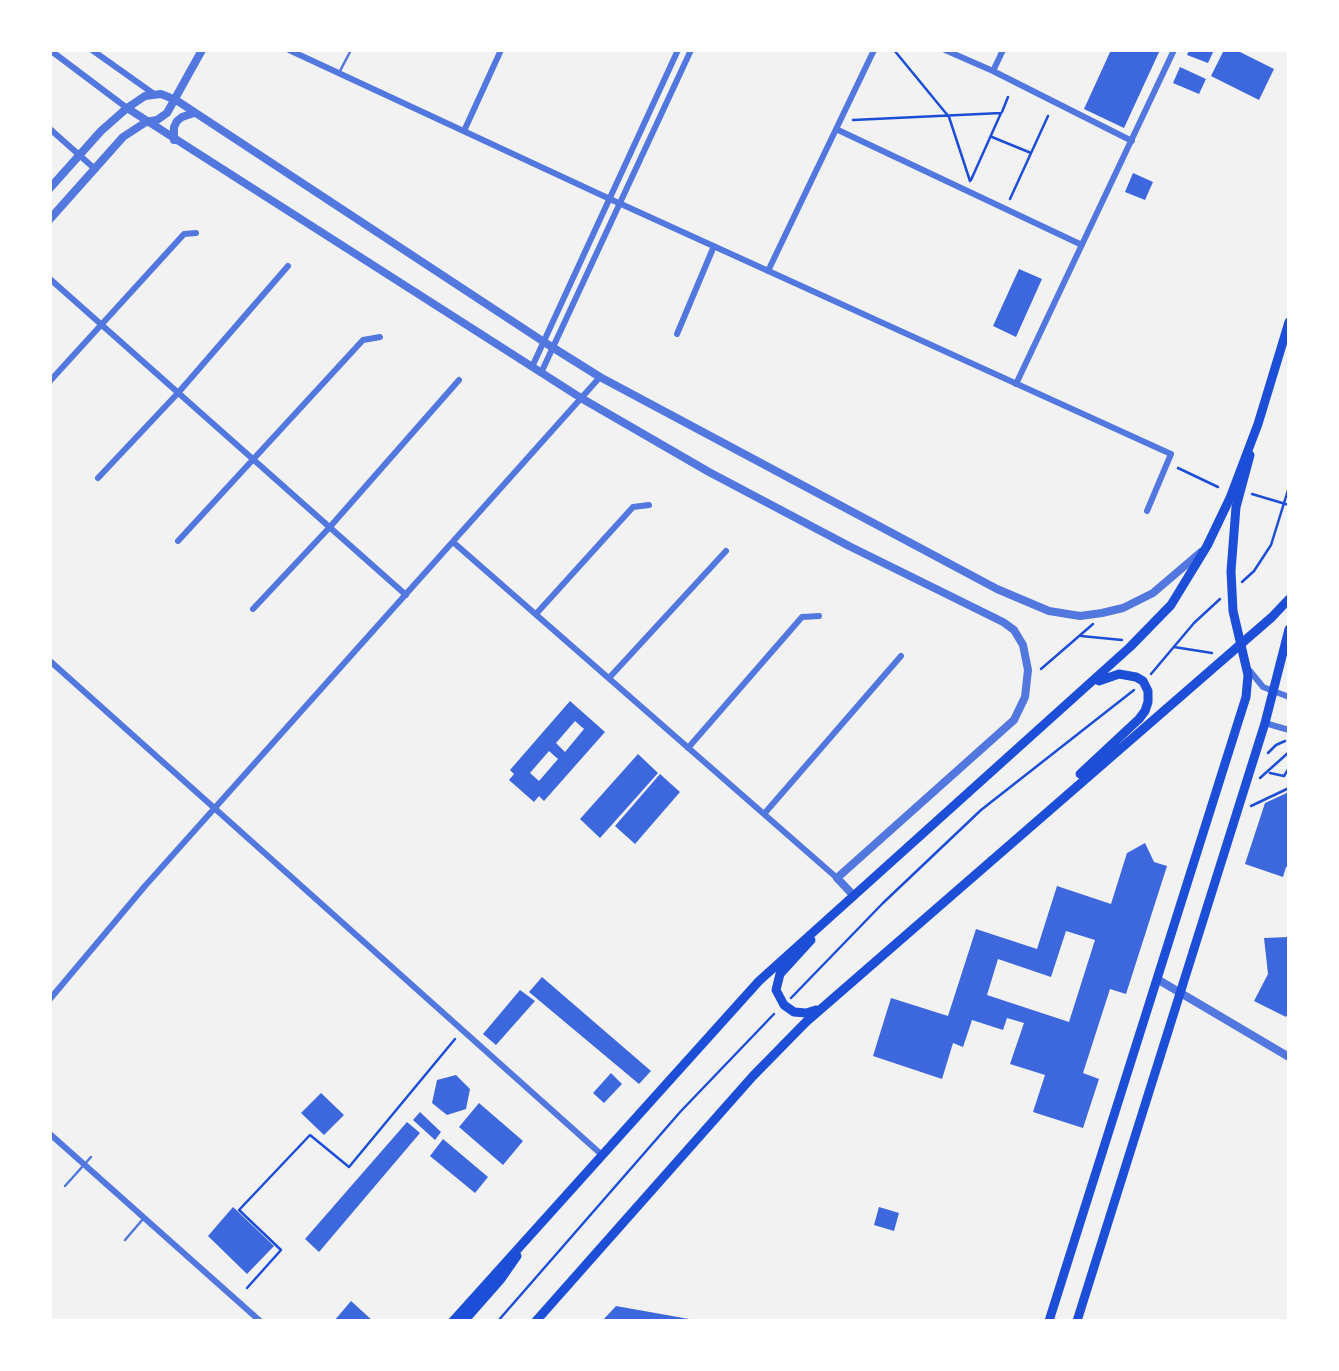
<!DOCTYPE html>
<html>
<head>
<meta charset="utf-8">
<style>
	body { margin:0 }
	#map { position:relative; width:1339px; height:1371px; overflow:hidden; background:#f2f2f2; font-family:Poppins,sans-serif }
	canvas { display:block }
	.frame { position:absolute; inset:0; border:52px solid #fff; pointer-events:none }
</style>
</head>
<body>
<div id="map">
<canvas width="1339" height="1371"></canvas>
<div class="frame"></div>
</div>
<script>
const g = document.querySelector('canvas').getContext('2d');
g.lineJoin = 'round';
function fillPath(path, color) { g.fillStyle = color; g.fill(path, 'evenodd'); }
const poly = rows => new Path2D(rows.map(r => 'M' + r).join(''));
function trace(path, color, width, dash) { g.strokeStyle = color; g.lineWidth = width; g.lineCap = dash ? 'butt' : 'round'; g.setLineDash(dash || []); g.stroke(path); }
const building = poly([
	[1111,50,1160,50,1124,128,1084,109],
	[1189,50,1214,50,1208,63,1187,55],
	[1224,50,1236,50,1274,69,1259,100,1211,76],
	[1180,67,1206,79,1199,94,1173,83],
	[1133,173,1153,182,1145,200,1125,192],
	[1019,269,1042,279,1016,337,993,326],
	[570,701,605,732,544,801,539,796,534,802,509,780,514,774,510,770],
	[575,721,584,729,565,752,556,743],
	[549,751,558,759,539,781,530,773],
	[638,754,658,773,600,838,580,819],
	[660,774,680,792,635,844,615,826],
	[1289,792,1289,868,1286,867,1283,877,1245,864,1265,803],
	[1145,843,1154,862,1167,866,1126,994,1110,989,1083,1073,1099,1079,1083,1128,1033,1112,1045,1075,1010,1064,1024,1023,1007,1018,1003,1030,972,1020,963,1047,953,1043,942,1079,873,1056,891,998,948,1016,976,929,1037,949,1057,886,1111,904,1127,853],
	[1066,931,1095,940,1069,1022,987,995,998,959,1051,977],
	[1289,937,1289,1012,1286,1017,1254,1001,1268,974,1264,938],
	[542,977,651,1071,639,1084,529,992],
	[520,990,535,1001,496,1045,483,1034],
	[611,1073,622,1084,604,1103,593,1093],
	[456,1075,470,1089,466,1109,447,1115,432,1103,437,1080],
	[321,1093,344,1115,324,1135,301,1113],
	[479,1103,523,1141,503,1165,459,1127],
	[420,1112,441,1132,435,1140,413,1120],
	[407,1122,420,1133,319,1252,305,1239],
	[443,1139,488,1177,475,1193,430,1156],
	[233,1207,274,1246,247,1274,208,1236],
	[879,1207,899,1213,894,1231,874,1225],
	[351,1301,373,1321,334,1321],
	[616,1306,689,1319,689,1321,602,1321]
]);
const path = poly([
	[894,50,949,117,970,181],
	[1002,112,1008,97],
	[853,120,1001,113,971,180],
	[992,137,1031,153],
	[1010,199,1048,116],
	[1178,468,1218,487],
	[1252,494,1289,505],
	[1242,582,1254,571,1271,545,1289,487],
	[1081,636,1122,640],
	[1174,647,1212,653],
	[1041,669,1093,624],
	[1151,674,1194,623,1220,599],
	[1268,753,1276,745,1285,741],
	[1270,773,1284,776,1289,768],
	[1260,778,1289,752],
	[1251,806,1289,788],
	[791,998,883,903,981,810,1134,690],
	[247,1288,281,1250,239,1210,310,1135,349,1167,455,1039],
	[498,1321,681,1111,774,1014]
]);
const service = poly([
	[340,71,351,50],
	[65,1186,91,1157],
	[125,1240,143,1219]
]);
const minor = poly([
	[50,50,127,108],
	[92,50,154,94],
	[289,50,610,199,1171,454,1147,511],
	[945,50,993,71,1132,141],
	[993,71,1003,50],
	[50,129,95,169],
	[836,129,1082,245],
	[464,131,501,50],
	[768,271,874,50],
	[50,279,406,595],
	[677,334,714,246],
	[532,367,678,50],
	[541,373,691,50],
	[50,381,184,234,196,233],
	[1016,384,1174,50],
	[98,478,178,393,288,266],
	[178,541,363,340,380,337],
	[453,542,837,878],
	[253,609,329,528,459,380],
	[536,614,633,507,649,505],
	[50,661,602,1155],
	[1250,671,1263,687,1289,697],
	[609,678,726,551],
	[1265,723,1289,730],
	[688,748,802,617,819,616],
	[764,814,901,656],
	[50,999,145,886,600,377],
	[50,1134,260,1321]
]);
const tertiary = poly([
	[127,108,581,398,709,472,849,546,1003,622,1014,630,1023,645,1028,670,1025,697,1014,720,837,878,854,896],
	[174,140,174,127,177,121,182,117,194,113],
	[50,188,101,131,127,108,145,96,161,94,176,100,544,342,600,377,997,589,1049,611,1080,616,1102,613,1123,608,1153,593,1201,552],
	[50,219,123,137,146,122,157,120,167,113,202,50],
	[1157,979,1289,1057]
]);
const secondary = poly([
	[1049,1321,1246,697,1248,675,1233,611,1231,571,1236,507,1250,455],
	[1077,1321,1265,723,1289,629]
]);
const primary = poly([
	[1080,774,1139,719,1145,711,1148,702,1148,691,1143,681,1136,677,1119,674,1099,681],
	[811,940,780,974,776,990,784,1005,794,1012,806,1013,816,1010],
	[453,1321,759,981,1130,647,1171,605,1207,546,1230,498,1258,424,1289,322],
	[464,1321,501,1279,517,1256],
	[536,1321,753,1076,806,1022,1272,617,1289,599]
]);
fillPath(building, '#3d67dc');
trace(path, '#1d4ed8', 2.5);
trace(service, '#5277de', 2.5);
trace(minor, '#5277de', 6);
trace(tertiary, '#5277de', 8);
trace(secondary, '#1d4ed8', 9);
trace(primary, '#1d4ed8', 9);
</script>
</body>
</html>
